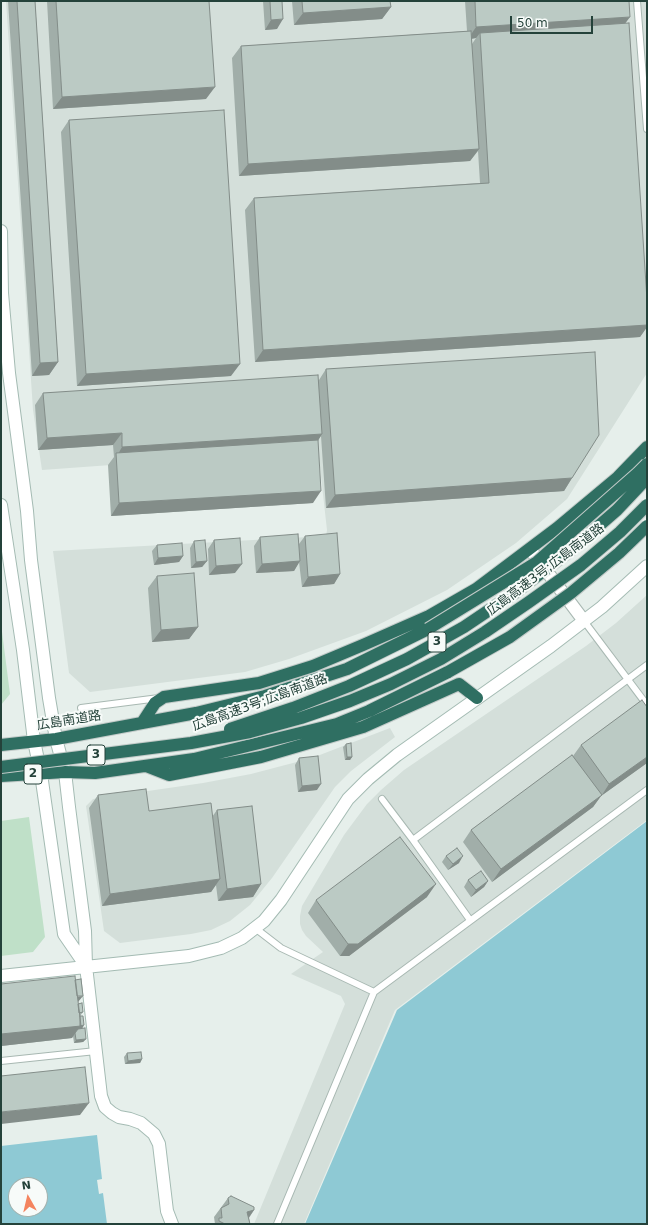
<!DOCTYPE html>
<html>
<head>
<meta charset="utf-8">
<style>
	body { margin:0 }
	#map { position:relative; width:648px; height:1225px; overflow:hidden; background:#e6efeb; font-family:"DejaVu Sans",sans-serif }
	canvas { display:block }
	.frame { position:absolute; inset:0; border:2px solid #24423a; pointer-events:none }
	.north { position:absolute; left:8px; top:1177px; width:40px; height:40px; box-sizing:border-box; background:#f7fbf9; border:1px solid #a3b1ad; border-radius:50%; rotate:352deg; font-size:11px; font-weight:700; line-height:16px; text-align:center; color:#24423a }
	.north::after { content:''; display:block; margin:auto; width:14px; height:18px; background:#f4845f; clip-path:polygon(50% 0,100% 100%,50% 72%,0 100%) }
	.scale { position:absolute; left:510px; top:16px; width:83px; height:18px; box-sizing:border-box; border:2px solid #24423a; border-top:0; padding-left:5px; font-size:12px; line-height:14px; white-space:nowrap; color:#24423a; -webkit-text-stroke:3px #f7fbf9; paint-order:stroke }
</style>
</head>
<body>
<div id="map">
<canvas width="648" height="1225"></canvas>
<div class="frame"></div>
<div class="north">N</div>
<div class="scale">50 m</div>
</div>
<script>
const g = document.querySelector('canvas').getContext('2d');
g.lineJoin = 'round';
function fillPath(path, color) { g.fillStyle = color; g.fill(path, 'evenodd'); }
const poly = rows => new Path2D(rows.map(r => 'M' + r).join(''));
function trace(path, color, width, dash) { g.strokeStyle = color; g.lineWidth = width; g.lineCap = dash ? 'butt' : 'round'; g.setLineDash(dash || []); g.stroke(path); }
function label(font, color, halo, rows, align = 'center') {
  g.font = font + ' "DejaVu Sans","Noto Sans JP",sans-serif'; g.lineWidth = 4; g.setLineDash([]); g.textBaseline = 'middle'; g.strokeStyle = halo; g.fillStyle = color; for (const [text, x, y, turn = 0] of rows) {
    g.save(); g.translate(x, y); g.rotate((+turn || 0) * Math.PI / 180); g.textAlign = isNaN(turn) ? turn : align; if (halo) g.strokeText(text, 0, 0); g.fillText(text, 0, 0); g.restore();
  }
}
const built = poly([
	[6,1,647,1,647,373,567,499,516,543,447,590,366,631,289,659,245,672,90,692,69,673,53,551,326,536,327,530,318,450,42,470,33,410],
	[647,595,647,820,395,1010,304,1224,254,1224,345,1004,341,996,291,974,323,952,306,936,302,930,300,924,300,916,302,906,344,835,367,804,381,790,404,770,586,646,616,623],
	[390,728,395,737,351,771,335,787,272,878,250,905,230,921,211,930,191,934,120,943,104,931,86,806,93,799,203,783,251,774,312,758]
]);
const green = poly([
	[1,624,10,694,1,705],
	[29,817,45,937,33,952,1,956,1,821]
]);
const water = poly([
	[647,821,647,1224,305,1224,397,1010],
	[97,1135,102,1179,97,1180,99,1194,103,1193,107,1224,1,1224,1,1146],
	[16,1185,40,1185,40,1209,16,1209]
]);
const lane = poly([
	[637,1,647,129],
	[584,621,647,705],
	[81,708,159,698],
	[382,799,413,840,470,920],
	[413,840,647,665],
	[255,928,281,948,374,992],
	[1,1061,96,1051],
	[277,1224,374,992,647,790]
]);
const street = poly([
	[530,549,584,621]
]);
const secondary = poly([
	[1,231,2,293,9,373,27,511,31,560,49,698,56,739,65,772,69,807,85,931,86,966,101,1096,105,1107,112,1113,119,1117,130,1119,141,1123,154,1134,159,1144,167,1211,172,1224],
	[1,505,23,650,34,741,41,774,64,934,86,966],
	[1,976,189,956,221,948,242,938,264,921,281,900,348,799,368,779,397,755,551,646,602,607,647,566]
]);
const highway = poly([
	[142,723,155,703,164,697,259,683,313,666,363,645,429,616,476,589,557,528,618,477,647,447],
	[1,745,56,739,142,723,196,713,265,696,347,669,428,629],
	[146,766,169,775,261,757,363,727,459,684,477,698],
	[1,776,65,772,95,773,194,759,337,724,369,711,448,672]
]);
const highwayBridge = poly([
	[428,629,537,562,638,473,647,464],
	[448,672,510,637,571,593,619,553,647,526],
	[230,729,293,708,349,686,407,659,464,627,516,592,571,550,617,510,647,478],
	[1,767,191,743,250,732,301,718,350,701,391,684,441,659,485,632,529,602,581,565,620,532,647,505]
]);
const wall = poly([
	[8,1,35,1,58,362,49,375,32,376],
	[47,1,209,1,206,99,53,109],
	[263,1,282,1,277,29,265,30],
	[292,1,390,1,391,7,382,19,294,25],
	[465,1,629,1,625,23,647,300,647,327,640,337,255,362,245,210,254,198,480,183,478,151,470,161,239,176,232,58,241,46,467,31],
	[476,38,472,44,472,39],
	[69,120,231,376,77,386,61,132],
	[326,369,572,478,564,491,326,508,321,436,318,440,313,503,111,516,108,465,114,457,113,445,38,450,35,405,43,393,319,380],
	[305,536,340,574,334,584,302,587,299,562,294,571,256,573,254,546,260,537,299,544],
	[214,540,235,573,209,575,208,549],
	[194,541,207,561,202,567,191,568,190,548],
	[157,545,183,556,179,562,154,565,152,551],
	[157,576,198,627,189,639,152,642,148,588],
	[346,744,352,757,350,760,345,760,343,747],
	[581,745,647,763,601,796,593,807,492,882,463,842,471,830,573,756],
	[299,758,317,790,298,792,295,765],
	[98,795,149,811,212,817,217,810,261,884,253,897,218,901,216,885,211,892,102,906,89,808],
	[446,856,459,863,448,870,442,862],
	[468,880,488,881,484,887,471,897,464,887],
	[427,897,349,956,340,956,308,913,316,900],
	[1,984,78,1002,78,1004,83,1012,80,1016,82,1028,86,1039,83,1042,74,1043,73,1036,72,1038,1,1046],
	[127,1053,142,1059,140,1063,125,1064,124,1057],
	[228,1198,254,1210,249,1218,250,1224,215,1224,214,1217]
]);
const shadedWall = poly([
	[391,7,382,19,294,25,303,13],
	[630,17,621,29,480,33,476,38,468,39,476,27],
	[283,19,277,29,265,30,271,20],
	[215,87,206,99,53,109,62,97],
	[479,149,470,161,239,176,248,164],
	[647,325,647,327,640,337,255,362,263,350],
	[58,362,49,375,32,376,40,363],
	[240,364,231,376,77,386,86,374],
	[122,433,113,445,38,450,47,438],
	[322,434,314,447,117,456,122,447],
	[572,478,564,491,326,508,335,495],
	[321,491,313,503,111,516,119,503],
	[183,556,179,562,154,565,158,558],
	[207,561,202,567,191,568,196,562],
	[300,561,294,571,256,573,262,564],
	[242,564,235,573,209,575,216,566],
	[340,574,334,584,302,587,308,577],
	[198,627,189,639,152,642,161,630],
	[347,757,352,757,350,760,345,760],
	[647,757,647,763,601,796,593,807,492,882,501,869,602,795,609,784],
	[321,784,317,790,298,792,302,786],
	[463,856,459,863,448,870,453,864],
	[220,879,211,892,102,906,110,894],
	[488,881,484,887,471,897,476,890],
	[261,884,253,897,218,901,227,889],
	[436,884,427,897,349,956,340,956,348,944],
	[83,996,78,1002,69,1003,74,997],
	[84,1025,82,1029,78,1029,72,1038,1,1046,1,1034],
	[86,1039,83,1042,74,1043,76,1040],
	[142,1059,140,1063,125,1064,128,1061],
	[89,1103,80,1115,1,1124,1,1112],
	[254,1210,247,1220,247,1212]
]);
const building = poly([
	[17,1,35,1,58,362,40,363,17,1],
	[56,1,209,1,215,87,62,97,56,1],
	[270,1,282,1,283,19,271,20,270,1],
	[302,1,390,1,391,7,303,13,302,1],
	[475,1,629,1,630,17,476,27,475,1],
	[629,23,647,300,647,325,263,350,254,198,489,183,480,33,629,23],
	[471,31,479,149,248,164,241,46,471,31],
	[224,110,240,364,86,374,69,120,224,110],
	[595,352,599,435,572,478,335,495,326,369,595,352],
	[318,375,322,434,122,447,122,433,47,438,43,393,318,375],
	[318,440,321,491,119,503,116,453,318,440],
	[337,533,340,574,308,577,305,536,337,533],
	[298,534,300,561,262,564,260,537,298,534],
	[240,538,242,564,216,566,214,540,240,538],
	[205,540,207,561,196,562,194,541,205,540],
	[182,543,183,556,158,558,157,545,182,543],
	[194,573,198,627,161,630,157,576,194,573],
	[642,700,647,707,647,757,609,784,581,745,642,700],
	[351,743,352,757,347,757,346,744,351,743],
	[572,755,602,795,501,869,471,830,572,755],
	[318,756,321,784,302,786,299,758,318,756],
	[146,789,149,811,211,803,220,879,110,894,98,795,146,789],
	[252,806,261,884,227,889,217,810,252,806],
	[400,837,436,884,358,944,348,944,316,900,400,837],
	[457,848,463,856,453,864,446,856,457,848],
	[481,871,488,881,476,890,468,880,481,871],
	[75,976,81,1026,1,1034,1,984,75,976],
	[81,979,83,996,77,996,75,980,81,979],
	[82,1003,83,1012,79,1013,78,1004,82,1003],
	[80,1016,83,1016,84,1025,80,1026,80,1016],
	[85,1028,86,1039,76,1040,75,1033,78,1029,85,1028],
	[141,1052,142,1059,128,1061,127,1053,141,1052],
	[85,1067,89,1103,1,1112,1,1076,85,1067],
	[231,1196,254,1207,254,1210,247,1212,250,1224,225,1224,219,1221,219,1218,222,1218,221,1208,229,1204,228,1198,231,1196]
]);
const shields = [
	[437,642,18],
	[96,755,18],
	[33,774,18]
];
const shieldNames = [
	["3",437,642],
	["3",96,755],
	["2",33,774]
];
const streetNames = [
	["広島高速3号;広島南道路",546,570,-37],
	["広島高速3号;広島南道路",260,703,-20],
	["広島南道路",69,721,-9]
];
fillPath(built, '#d4dfda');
fillPath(green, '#bfe0c8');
fillPath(water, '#8ec9d4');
trace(lane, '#a8b8b2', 8);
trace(street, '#a8b8b2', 14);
trace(secondary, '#a4bbb3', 14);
trace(highway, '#c2cac8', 14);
trace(lane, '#fff', 6);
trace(street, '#fff', 12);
trace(secondary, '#fff', 12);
trace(highway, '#2f6f62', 12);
trace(highwayBridge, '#c2cac8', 14, []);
trace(highwayBridge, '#2f6f62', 12);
fillPath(wall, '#a1aea9');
fillPath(shadedWall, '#838d89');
fillPath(building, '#bbcac4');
trace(building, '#838d89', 1);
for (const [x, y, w] of shields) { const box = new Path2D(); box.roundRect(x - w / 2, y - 10, w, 20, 3); g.fillStyle = '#f7fbf9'; g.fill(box); trace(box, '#24423a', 1); }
label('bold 12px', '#24423a', null, shieldNames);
label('13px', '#24423a', '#f7fbf9', streetNames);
</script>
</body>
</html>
